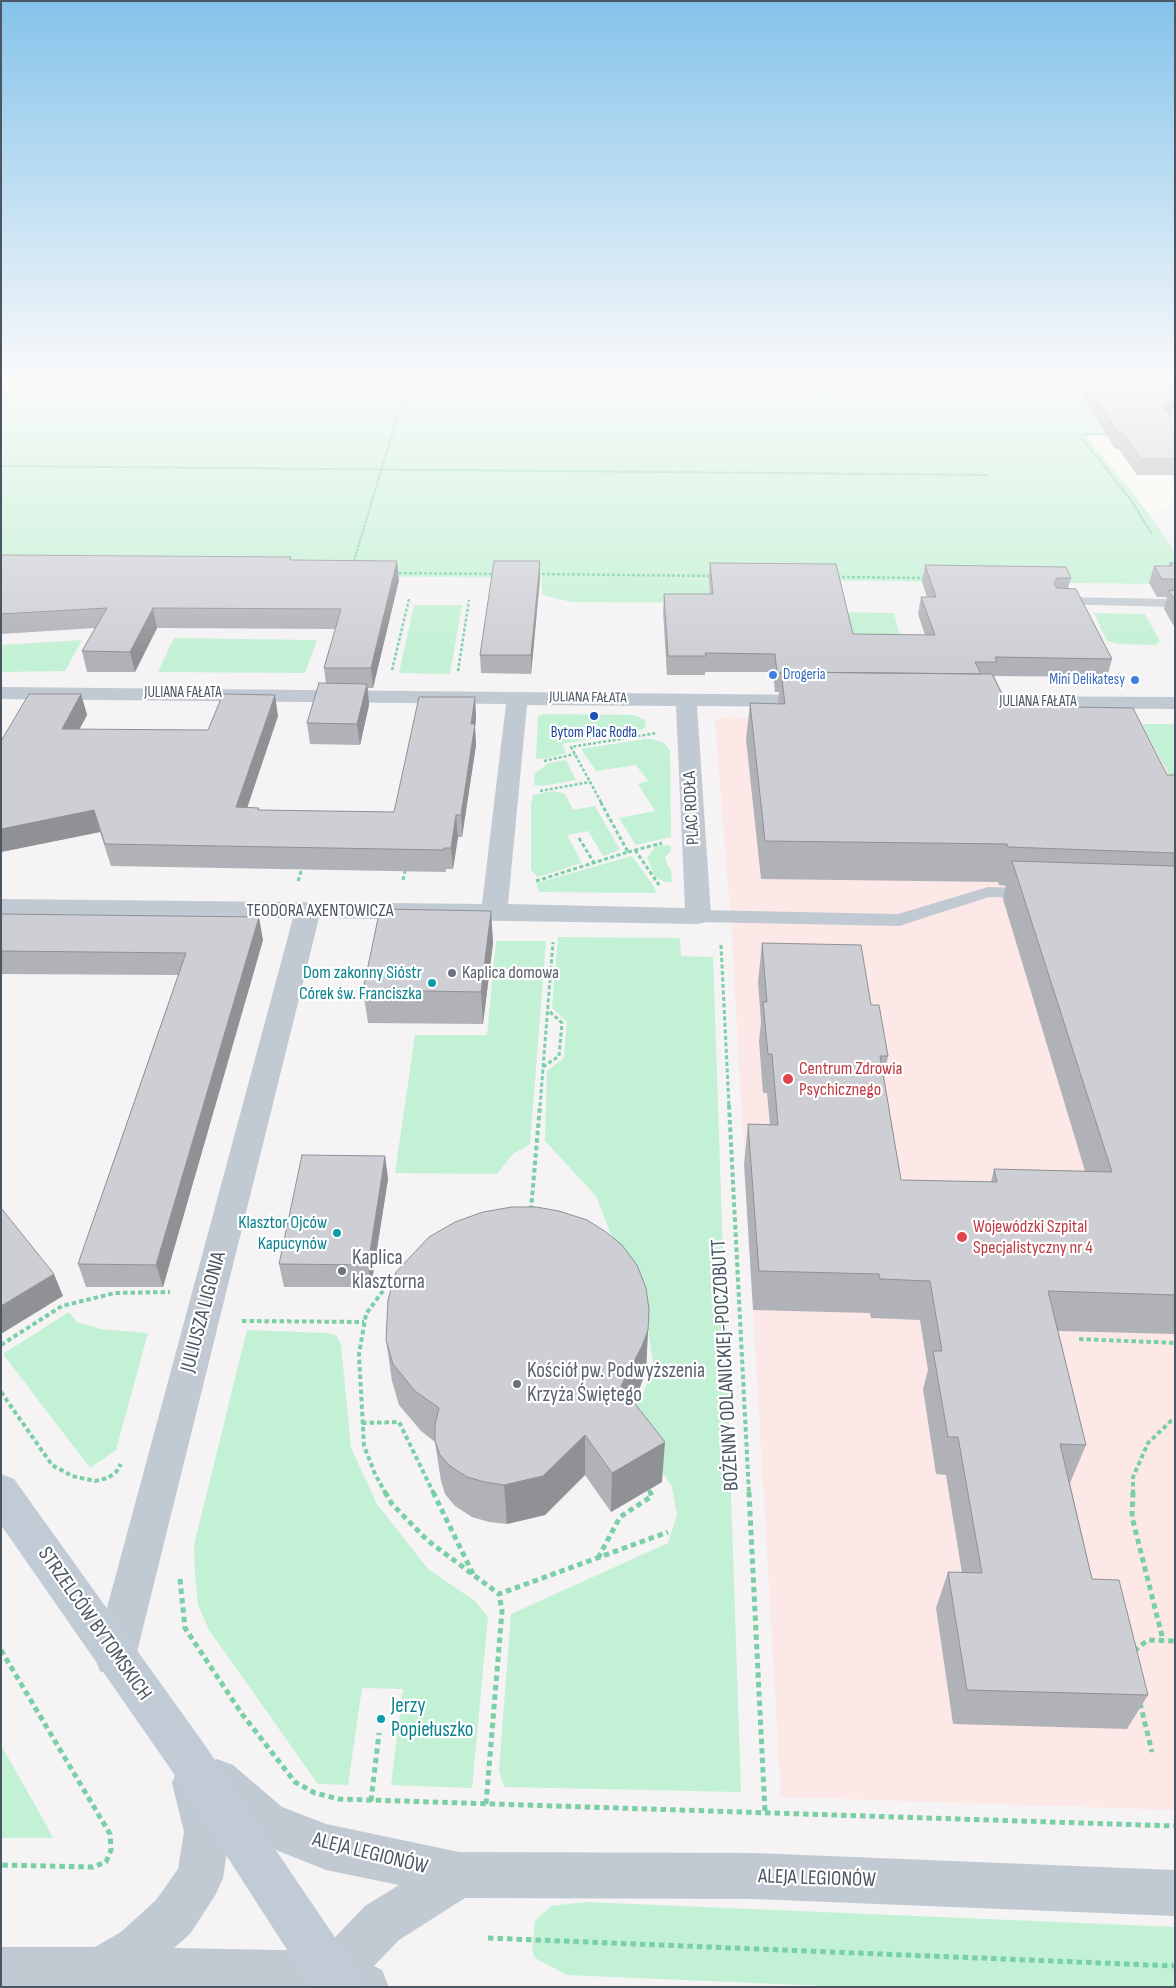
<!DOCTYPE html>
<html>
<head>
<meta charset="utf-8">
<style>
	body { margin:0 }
	#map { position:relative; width:1176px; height:1988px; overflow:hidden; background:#f5f3f3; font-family:"Sofia Sans Condensed",sans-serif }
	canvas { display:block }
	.frame { position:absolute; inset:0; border:2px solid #4a5661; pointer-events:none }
</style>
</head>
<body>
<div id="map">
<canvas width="1176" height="1988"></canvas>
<div class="frame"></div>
</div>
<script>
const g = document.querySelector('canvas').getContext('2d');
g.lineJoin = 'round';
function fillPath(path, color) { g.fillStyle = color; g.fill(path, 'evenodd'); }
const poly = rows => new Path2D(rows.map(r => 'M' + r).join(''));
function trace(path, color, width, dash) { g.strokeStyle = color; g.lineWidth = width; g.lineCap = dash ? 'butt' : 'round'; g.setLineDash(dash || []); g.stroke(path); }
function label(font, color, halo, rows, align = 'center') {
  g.font = font + ' "Sofia Sans Condensed",sans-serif'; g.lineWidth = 4.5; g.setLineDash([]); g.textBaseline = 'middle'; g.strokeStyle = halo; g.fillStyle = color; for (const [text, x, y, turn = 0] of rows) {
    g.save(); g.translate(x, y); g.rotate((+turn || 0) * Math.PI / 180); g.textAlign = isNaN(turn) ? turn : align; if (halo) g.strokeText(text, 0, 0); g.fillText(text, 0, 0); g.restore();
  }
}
const commercial = poly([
	[1089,436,1175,437,1175,498,1157,514,1149,514,1089,439]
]);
const medical = poly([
	[722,717,1140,720,1175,786,1175,1810,781,1797,731,924,715,722,716,720]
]);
const green = poly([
	[1,378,1175,378,1165,420,1175,416,1175,437,1089,436,1089,439,1149,514,1175,552,1175,581,1166,584,679,579,709,580,711,600,703,603,571,602,542,595,542,578,1,573],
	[414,605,462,605,450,674,399,673],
	[834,612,894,613,901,639,849,643],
	[1094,613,1145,614,1160,641,1155,645,1118,644,1107,641],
	[174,638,317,640,305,673,158,672],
	[82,640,65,671,1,672,1,645],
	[544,714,634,715,645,720,646,726,642,730,562,744,566,753,547,758,536,759,538,716],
	[1142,724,1175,724,1175,786],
	[645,739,652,739,664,743,670,750,671,837,636,845,619,818,655,811,638,784,648,781,636,765,596,771,581,749],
	[566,760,576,780,542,786,534,785,535,773,549,763],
	[553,791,565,794,573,810,595,806,620,850,603,856,588,831,567,835,582,863,538,877,531,870,531,805,533,795],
	[665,845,671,846,670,852,665,857,668,866,671,869,672,882,665,882,655,877,647,858,656,846],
	[632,856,655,888,656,893,540,892,537,887,537,883],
	[558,937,680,938,681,956,713,957,741,1792,504,1787,499,1771,511,1614,668,1543,677,1515,672,1487,627,1417,643,1394,653,1363,648,1329,596,1196,545,1141,547,1071,564,1058,567,1022,552,1008],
	[496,941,546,941,530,1144,513,1154,497,1174,395,1173,415,1035,487,1035],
	[69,1312,77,1322,100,1329,148,1333,116,1450,90,1468,3,1354],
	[247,1330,326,1333,336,1335,341,1345,351,1448,377,1504,428,1569,475,1601,488,1617,472,1788,391,1785,403,1689,362,1688,348,1785,318,1784,209,1630,198,1605,195,1576,194,1545],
	[1,1745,44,1821,53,1838,1,1838],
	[586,1902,1175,1927,1175,1987,848,1987,567,1975,535,1958,532,1950,535,1921,551,1906]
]);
const pathFar4 = poly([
	[852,383,1081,389],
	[42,389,836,395,846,392,851,387,851,378],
	[103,389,112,378],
	[1109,434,1083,434,1081,437,1131,500,1152,534],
	[1,466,988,475],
	[353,564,394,428,413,378]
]);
const pathFar3 = poly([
	[394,573,496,574],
	[537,574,713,576],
	[837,577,926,578],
	[392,670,409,599],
	[458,671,469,600],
	[544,761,575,754],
	[540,791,590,782],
	[601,802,571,747,657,733]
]);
const pathFar2 = poly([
	[579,838,594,863],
	[635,850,659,885],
	[628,852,662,843],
	[403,880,405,871],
	[298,881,303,865],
	[536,881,628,852,600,801],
	[721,945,729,1106],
	[543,1067,559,1056,562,1023,548,1010],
	[540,1106,553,942]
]);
const pathFar1 = poly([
	[729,1105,749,1494],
	[531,1210,540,1105],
	[242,1321,364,1322],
	[1079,1339,1175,1343],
	[1,1345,62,1306,115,1293,170,1292],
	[1,1392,52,1465,72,1476,95,1481,108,1478,116,1472,121,1464],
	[362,1423,399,1422,434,1494],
	[649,1490,651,1494],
	[386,1494,375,1474,364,1446,359,1354,366,1314,391,1280,396,1277],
	[1133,1494,1133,1477,1148,1443,1171,1421,1175,1420]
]);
const path = poly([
	[385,1492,392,1504,427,1540,499,1594,668,1532],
	[433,1492,473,1574],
	[749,1492,765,1812],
	[1133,1492,1132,1517,1163,1640],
	[598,1558,620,1517,652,1496,650,1492],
	[180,1579,185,1628,242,1714,295,1782,315,1793,339,1799,1175,1826],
	[1,1650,110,1834,111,1850,106,1862,93,1867,1,1865],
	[1134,1651,1148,1640,1175,1641],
	[1140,1703,1152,1752],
	[371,1801,379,1733],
	[486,1804,502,1611,499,1594],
	[488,1938,1175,1966]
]);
const service = poly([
	[1059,597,1175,599,1175,607,1054,604,1052,601,1054,598,1059,597],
	[988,887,1029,888,1035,889,1038,893,1035,897,1029,898,989,897,899,926,698,922,692,920,689,916,692,912,698,910,898,914,988,887]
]);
const minor = poly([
	[1,687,816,695,824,696,827,701,824,706,816,707,697,706,711,916,707,922,698,924,319,918,136,1656,130,1671,115,1677,100,1671,94,1656,293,918,1,915,1,899,482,904,506,704,1,699,1,687],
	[527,705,676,706,685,908,508,904,527,705],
	[969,696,1175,697,1175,709,969,708,961,707,958,702,961,697,969,696],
	[217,1759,233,1765,282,1807,326,1824,459,1852,754,1853,1175,1870,1175,1916,754,1899,465,1898,399,1940,374,1966,382,1970,389,1987,313,1987,308,1975,315,1958,365,1906,399,1885,326,1870,251,1840,201,1797,195,1781,201,1765,217,1759]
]);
const tertiary = poly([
	[194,1761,210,1767,216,1783,230,1832,223,1878,216,1894,190,1934,174,1948,332,1951,349,1958,356,1975,351,1987,1,1987,1,1947,95,1947,121,1932,156,1900,178,1869,184,1832,172,1783,178,1767,194,1761]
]);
const secondary = poly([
	[1,1474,14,1479,202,1741,357,1970,364,1987,311,1987,172,1771,1,1525,1,1474]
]);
const wall = poly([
	[1078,378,1175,378,1175,406,1172,415,1170,416,1175,423,1175,475,1137,475,1119,449,1115,449,1077,386],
	[1,555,291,560,399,580,373,688,368,688,369,705,360,745,310,744,307,723,326,684,324,668,335,629,157,628,135,672,87,672,82,651,95,628,1,634],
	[710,563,853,634,925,635,918,614,921,597,927,597,922,582,925,565,1071,578,1068,588,1112,659,1107,677,994,676,1008,706,1167,775,1175,775,1175,1334,1058,1331,1086,1445,1070,1483,1092,1579,1148,1695,1127,1729,953,1724,936,1608,948,1572,962,1573,946,1475,936,1474,923,1389,928,1370,920,1320,871,1318,870,1313,753,1310,744,1164,748,1124,770,1125,767,1093,763,1093,759,1041,761,1022,758,982,762,943,871,1005,888,1056,884,1078,901,1180,991,1182,994,1169,1085,1171,1003,899,1006,886,999,885,998,882,761,879,746,739,750,703,778,704,779,692,775,692,773,672,705,672,705,675,667,675,663,612,664,594,710,594,709,580],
	[1170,563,1175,563,1175,628,1164,609,1167,597,1157,597,1149,583,1154,566,1169,566],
	[540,579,531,674,481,673,480,655],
	[81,694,87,715,79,730,208,730,278,716,247,808,259,808,259,810,394,812,475,697,476,718,475,727,476,745,462,837,458,837,453,869,446,869,446,872,111,866,100,832,1,852,1,741],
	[491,911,493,943,483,1024,368,1023,363,990],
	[1,914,263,940,163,1287,86,1287,78,1264,178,975,1,974],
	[385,1156,388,1179,371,1287,284,1287,279,1264],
	[649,1309,646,1371,640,1387,633,1401,662,1482,611,1512,585,1475,545,1515,507,1524,489,1522,472,1517,455,1506,445,1494,441,1481,435,1442,421,1431,399,1405,392,1381,386,1340]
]);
const shadedWall = poly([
	[1117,378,1122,378,1120,388],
	[1175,400,1175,404,1172,415,1157,421,1161,405],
	[397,561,399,580,373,688,371,668],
	[540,561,540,579,531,674,531,655],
	[153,608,157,628,135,672,130,652],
	[367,684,369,705,360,745,357,724],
	[81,694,87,715,68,750,62,729],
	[275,695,278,716,240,829,236,807],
	[475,697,476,718,475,727,476,745,462,837,461,815,471,724],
	[94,810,100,832,1,852,1,829],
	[456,815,458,837,453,869,451,848],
	[491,911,493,943,483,1024,481,992],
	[259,917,263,940,163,1287,156,1265],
	[385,1156,388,1179,371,1287,368,1265],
	[54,1274,63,1296,1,1334,1,1306],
	[649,1309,646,1371,640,1387,620,1426,621,1386],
	[585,1435,585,1475,545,1515,507,1524,504,1485],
	[665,1442,662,1482,611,1512,612,1473]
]);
const building = poly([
	[1084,378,1118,378,1118,382,1175,399,1175,400,1161,405,1175,423,1175,459,1141,459,1123,433,1118,433,1084,378],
	[1138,378,1175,378,1175,389,1138,378],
	[1,555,291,557,290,560,397,561,371,668,324,668,341,609,153,608,130,652,82,651,107,608,1,614,1,555],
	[494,561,540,561,531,655,480,655,494,561],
	[710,563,836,564,853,634,935,635,921,597,936,597,925,565,1066,567,1071,578,1057,578,1054,584,1057,588,1076,589,1112,659,995,657,997,662,975,662,981,674,781,672,781,673,777,673,775,654,705,653,706,656,668,656,664,594,713,594,710,563],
	[1170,563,1175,563,1175,579,1162,579,1154,566,1172,566,1170,563],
	[1175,590,1175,600,1169,591,1175,590],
	[781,672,992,674,1008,706,1133,708,1167,775,1175,775,1175,853,1008,847,1007,844,765,841,750,703,785,704,781,672],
	[319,683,367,684,357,724,307,723,319,683],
	[29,694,81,694,62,729,208,730,223,694,275,695,236,807,259,808,258,810,394,812,419,697,475,697,471,724,475,724,461,815,456,815,451,848,444,848,444,850,105,844,94,810,1,829,1,741,29,694],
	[1012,861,1175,866,1175,1295,1048,1291,1086,1445,1060,1444,1092,1579,1119,1580,1148,1695,967,1690,948,1572,982,1573,958,1437,948,1437,933,1351,942,1351,930,1281,880,1279,879,1274,759,1271,748,1124,778,1125,772,1054,768,1054,763,1002,767,1002,762,943,861,945,871,1005,879,1005,888,1056,880,1056,901,1180,997,1182,994,1169,1112,1172,1012,861],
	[380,909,491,911,481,992,363,990,380,909],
	[1,914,259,917,156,1265,78,1264,186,953,1,951,1,914],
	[302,1155,385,1156,368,1265,279,1264,302,1155],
	[512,1207,536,1207,559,1211,587,1220,606,1232,622,1245,637,1265,646,1288,649,1309,648,1330,642,1346,621,1386,665,1442,612,1473,585,1435,543,1476,504,1485,485,1482,467,1477,450,1466,440,1455,435,1441,435,1425,439,1408,415,1391,393,1364,386,1340,388,1300,396,1272,429,1237,455,1222,483,1212,512,1207],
	[1,1208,54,1274,1,1306,1,1208]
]);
const markers = [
	[773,675,5,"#3f7fe0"],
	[1135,680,5,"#3f7fe0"],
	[594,716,5,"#1a4fb4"],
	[452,973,5,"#6b7280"],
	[432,983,5,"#0f9aa8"],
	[788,1079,6,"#e0444e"],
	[337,1233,5,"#0f9aa8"],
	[962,1237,6,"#e0444e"],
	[342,1271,5,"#6b7280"],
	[517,1384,5,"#6b7280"],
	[381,1719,5,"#0f9aa8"]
];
const farShopnames = [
	["Drogeria",783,675],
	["Mini Delikatesy",1125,680,"right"]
];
const farStreetnames = [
	["JULIANA FAŁATA",183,693],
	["JULIANA FAŁATA",588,698,1],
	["JULIANA FAŁATA",1038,702]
];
const farTransitnames = [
	["Bytom Plac Rodła",594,733]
];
const streetNames = [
	["PLAC RODŁA",692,808,-93],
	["TEODORA AXENTOWICZA",320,911]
];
const cultureNames = [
	["Dom zakonny Sióstr",422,973],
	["Córek św. Franciszka",422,994],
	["Klasztor Ojców",327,1223],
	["Kapucynów",327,1244]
];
const worshipNames = [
	["Kaplica domowa",462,973]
];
const healthNames = [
	["Centrum Zdrowia",799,1069],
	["Psychicznego",799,1090],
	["Wojewódzki Szpital",973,1227],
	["Specjalistyczny nr 4",973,1248]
];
const nearWorshipnames = [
	["Kaplica",352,1259],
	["klasztorna",352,1283],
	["Kościół pw. Podwyższenia",527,1372],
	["Krzyża Świętego",527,1396]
];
const nearStreetnames = [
	["JULIUSZA LIGONIA",204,1312,-75],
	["BOŻENNY ODLANICKIEJ-POCZOBUTT",726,1365,-93],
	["STRZELCÓW BYTOMSKICH",94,1624,55],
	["ALEJA LEGIONÓW",370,1854,14],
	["ALEJA LEGIONÓW",817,1879,2]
];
const nearCulturenames = [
	["Jerzy",391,1707],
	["Popiełuszko",391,1731]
];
fillPath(commercial, '#fdf9ef');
fillPath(medical, '#fce8e6');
fillPath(green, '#c3f1d5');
trace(pathFar4, '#7ad0a6', 2, [2.5, 1]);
trace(pathFar3, '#7ad0a6', 2.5, [3, 2]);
trace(pathFar2, '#7ad0a6', 3, [4, 2.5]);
trace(pathFar1, '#7ad0a6', 4, [4.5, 3]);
trace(path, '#7ad0a6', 5, [5.5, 4]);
fillPath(service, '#c1cad2');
fillPath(minor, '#c1cad2');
fillPath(tertiary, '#c1cad2');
fillPath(secondary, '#c1cbd6');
fillPath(wall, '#b0b2b7');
fillPath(shadedWall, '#909195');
fillPath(building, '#cdcfd5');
trace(building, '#909195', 1);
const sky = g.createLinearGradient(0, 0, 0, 656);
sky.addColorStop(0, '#85c3ea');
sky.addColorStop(0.58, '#fafafa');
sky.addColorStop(1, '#fafafa00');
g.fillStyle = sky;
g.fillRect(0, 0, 1176, 656);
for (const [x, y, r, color] of markers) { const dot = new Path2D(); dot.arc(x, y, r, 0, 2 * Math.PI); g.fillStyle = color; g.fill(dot); trace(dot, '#fff', 2); }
label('15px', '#366cbe', '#fff', farShopnames, 'left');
label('15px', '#4a5661', '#fff', farStreetnames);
label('15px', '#164399', '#fff', farTransitnames);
label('18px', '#4a5661', '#fff', streetNames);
label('18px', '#0d838f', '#fff', cultureNames, 'right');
label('18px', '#5b616d', '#fff', worshipNames, 'left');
label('18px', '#be3a42', '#fff', healthNames, 'left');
label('21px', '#5b616d', '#fff', nearWorshipnames, 'left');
label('21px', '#4a5661', '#fff', nearStreetnames);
label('21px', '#0d838f', '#fff', nearCulturenames, 'left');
</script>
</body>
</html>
